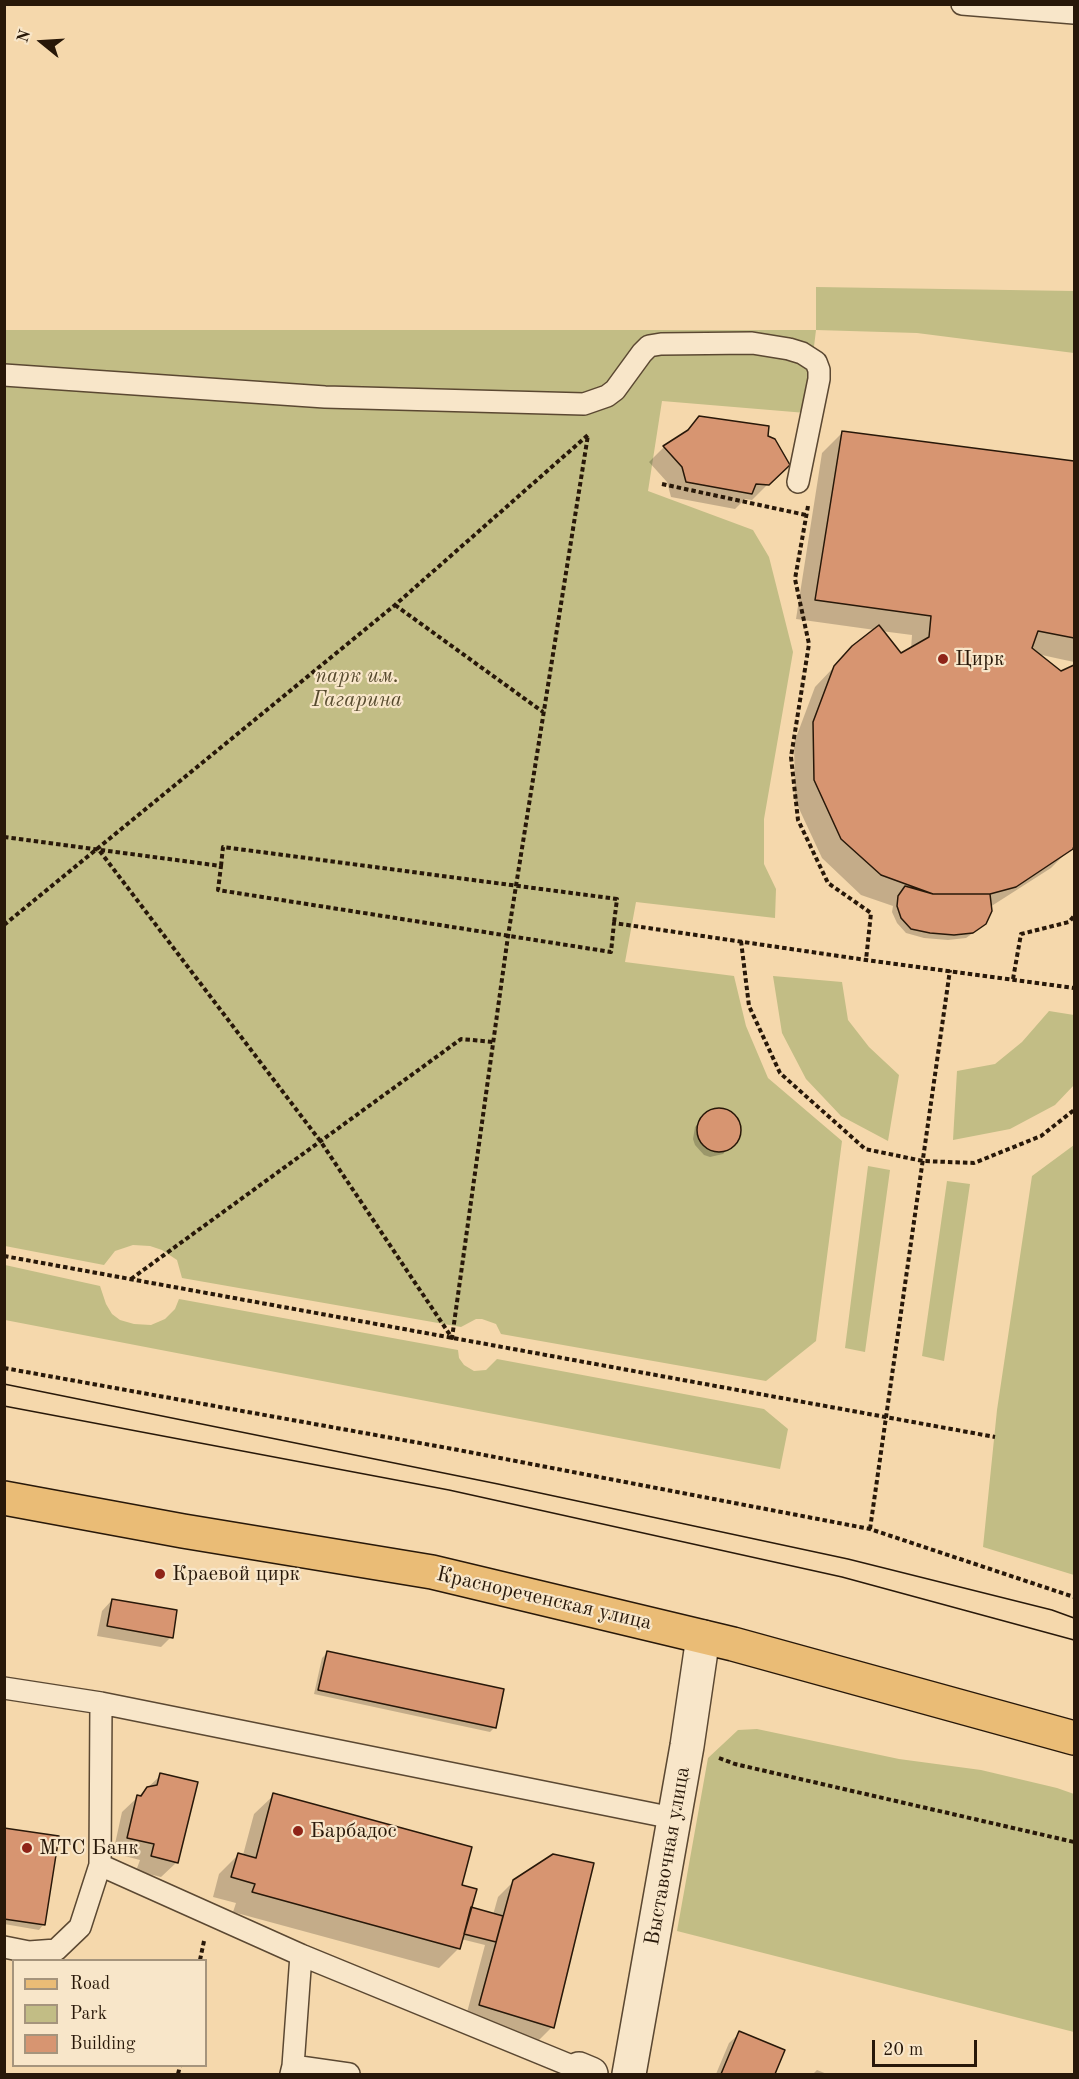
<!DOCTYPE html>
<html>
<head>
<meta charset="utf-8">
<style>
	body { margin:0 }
	#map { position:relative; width:1079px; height:2079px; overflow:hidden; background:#f5d8ac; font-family:"Old Standard TT",serif }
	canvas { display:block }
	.frame { position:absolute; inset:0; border:6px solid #281809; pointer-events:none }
	.legend { position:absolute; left:12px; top:1959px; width:195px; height:108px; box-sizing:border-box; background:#f8e6c9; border:2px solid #a5947c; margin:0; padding:8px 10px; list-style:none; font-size:18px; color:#281809 }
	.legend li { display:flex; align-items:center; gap:12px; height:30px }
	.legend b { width:30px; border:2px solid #a5947c }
	.north { position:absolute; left:12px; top:12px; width:60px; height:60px; -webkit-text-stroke:4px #f8e6c9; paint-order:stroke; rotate:288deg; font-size:16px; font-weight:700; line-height:24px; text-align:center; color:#281809 }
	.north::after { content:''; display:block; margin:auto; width:21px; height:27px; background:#281809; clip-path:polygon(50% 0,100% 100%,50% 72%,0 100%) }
	.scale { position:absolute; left:872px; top:2040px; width:105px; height:27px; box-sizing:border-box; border:3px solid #281809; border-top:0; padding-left:8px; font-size:18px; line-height:21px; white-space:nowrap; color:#281809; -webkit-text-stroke:4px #f8e6c9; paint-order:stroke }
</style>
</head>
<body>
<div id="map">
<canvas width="1079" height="2079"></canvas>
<div class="frame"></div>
<ul class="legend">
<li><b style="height:8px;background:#eabc76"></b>Road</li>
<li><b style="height:16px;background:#c2bd85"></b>Park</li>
<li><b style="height:16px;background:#d79571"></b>Building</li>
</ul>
<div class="north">N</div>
<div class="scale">20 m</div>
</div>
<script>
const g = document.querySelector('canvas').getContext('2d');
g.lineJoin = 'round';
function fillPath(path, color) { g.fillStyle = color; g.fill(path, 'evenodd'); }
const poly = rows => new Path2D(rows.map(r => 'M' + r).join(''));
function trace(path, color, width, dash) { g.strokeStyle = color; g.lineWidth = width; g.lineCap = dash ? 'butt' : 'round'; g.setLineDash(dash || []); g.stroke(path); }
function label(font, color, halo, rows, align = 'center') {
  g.font = font + ' "Old Standard TT",serif'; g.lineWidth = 4.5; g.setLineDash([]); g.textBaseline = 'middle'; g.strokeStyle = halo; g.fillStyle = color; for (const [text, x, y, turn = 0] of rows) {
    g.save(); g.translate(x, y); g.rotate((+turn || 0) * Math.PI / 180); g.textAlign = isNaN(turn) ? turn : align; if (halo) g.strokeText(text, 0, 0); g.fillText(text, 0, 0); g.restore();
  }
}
const green = poly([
	[816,287,1074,291,1074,353,917,333,816,330,806,413,662,401,648,491,753,530,769,557,793,652,764,819,764,864,776,889,775,918,636,902,625,962,734,976,746,1026,768,1078,842,1141,816,1341,766,1381,501,1334,496,1324,482,1319,476,1319,461,1327,182,1278,177,1260,162,1250,150,1246,133,1245,115,1251,104,1265,5,1246,4,330,816,330],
	[773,976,842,982,848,1020,869,1047,899,1075,888,1141,841,1116,806,1079,782,1033],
	[1049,1011,1074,1015,1074,1085,1055,1105,1010,1129,953,1140,957,1071,995,1064,1022,1042],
	[1074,1145,1074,1575,983,1547,997,1410,1032,1176],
	[868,1166,890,1170,865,1352,845,1348],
	[947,1181,970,1184,944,1361,922,1356],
	[5,1265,100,1286,106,1304,112,1314,120,1320,134,1324,151,1325,165,1319,175,1309,179,1299,458,1350,459,1358,464,1365,474,1371,486,1370,497,1359,764,1409,788,1429,780,1469,5,1320],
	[757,1729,899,1759,981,1770,1057,1788,1074,1794,1074,2032,677,1931,708,1758,738,1730]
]);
const shadow = poly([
	[699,418,766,437,788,464,752,500,745,499,735,509,671,497,667,482,649,462,664,447,682,436],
	[842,433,1074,463,1074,662,1037,654,1061,673,1074,666,1074,842,1071,848,1051,868,990,907,979,929,966,938,948,940,924,938,906,933,897,923,892,912,893,906,861,895,822,858,795,800,794,743,815,687,853,647,875,630,796,619,822,453],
	[881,631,912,635,911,649,900,655],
	[717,1110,731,1113,739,1124,738,1138,723,1154,710,1157,704,1155,695,1145,693,1139,695,1127,710,1112],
	[112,1600,171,1637,161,1647,97,1636,102,1611],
	[327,1653,495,1727,490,1732,314,1694,322,1658],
	[161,1775,177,1862,161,1877,136,1871,140,1860,113,1853,122,1812],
	[274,1795,460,1886,470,1908,493,1915,498,1897,514,1881,552,2027,537,2042,465,2020,485,1945,461,1939,459,1948,439,1968,233,1912,236,1903,213,1897,219,1874,239,1854,243,1855,254,1814],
	[4,1829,43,1925,39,1930,4,1924],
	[740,2033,783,2051,773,2074,716,2074,729,2043],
	[817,2070,827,2074,813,2074]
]);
const building = poly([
	[699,416,769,426,768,436,775,439,790,465,769,485,756,484,752,494,686,482,682,467,663,446,688,430,699,416],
	[842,431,1074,461,1074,638,1038,631,1032,648,1061,671,1074,665,1074,846,1073,849,1016,887,990,894,933,894,881,875,841,839,814,780,813,722,834,666,852,646,879,625,901,653,929,637,931,616,815,600,842,431],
	[905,886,933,894,990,894,992,911,986,924,973,933,954,935,930,933,911,929,901,918,897,906,898,896,905,886],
	'697 1130a22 22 0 1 1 44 0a22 22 0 1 1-44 0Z',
	[112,1599,177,1610,173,1638,107,1626,112,1599],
	[327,1651,504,1689,496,1728,318,1690,327,1651],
	[160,1773,198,1782,178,1863,151,1856,154,1844,127,1838,137,1795,141,1796,147,1787,157,1785,160,1773],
	[273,1793,472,1847,462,1885,477,1889,460,1949,252,1892,255,1884,231,1877,238,1853,256,1858,273,1793],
	[4,1828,59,1836,45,1925,4,1919,4,1828],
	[553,1854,594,1863,554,2028,479,2005,513,1880,553,1854],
	[471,1907,503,1916,496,1942,464,1934,471,1907],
	[739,2031,785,2050,775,2074,721,2074,739,2031]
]);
const path = poly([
	[662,484,806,515],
	[808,506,795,579,809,644,791,757,798,820,828,883,871,913,866,960],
	[395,605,543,712],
	[4,837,221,866,218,890,611,952,614,923,866,960,1074,988],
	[221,866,223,847,617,899,614,923],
	[4,925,395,605,588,435,508,936,452,1338,321,1142,99,850],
	[741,941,749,1006,780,1073,865,1149,923,1161,974,1163,1041,1136,1074,1110],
	[1013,979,1021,934,1069,922,1074,916],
	[4,1256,995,1437],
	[131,1279,461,1039,493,1042],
	[4,1368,453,1449,870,1529,1074,1597],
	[870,1529,950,970],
	[719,1758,735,1764,1074,1842],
	[200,1960,204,1941],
	[178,2074,180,2066]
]);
const lane = poly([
	[962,4,1074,13],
	[4,375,325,397,584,404,607,396,615,390,642,353,649,346,661,344,752,343,789,349,802,353,816,362,819,370,819,379,798,482],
	[4,1688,101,1703,100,1865,301,1955,579,2069],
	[101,1703,663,1816],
	[4,1947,29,1952,56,1950,80,1927,100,1865],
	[293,2066,301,1955],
	[291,2074,293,2066,349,2074]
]);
const street = poly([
	[579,2069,591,2074],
	[629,2074,687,1746,703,1637]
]);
const primary = poly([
	[4,1498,183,1531,432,1572,733,1644,1074,1738]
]);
const tram = poly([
	[4,1384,498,1484,848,1559,1052,1610,1074,1618],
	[4,1406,449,1490,842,1577,1074,1640]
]);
const markers = [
	[943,659,6,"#8f2418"],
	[160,1574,6,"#8f2418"],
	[298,1831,6,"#8f2418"],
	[27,1848,6,"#8f2418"]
];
const poiNames = [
	["Цирк",955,659],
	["Краевой цирк",172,1574],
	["Барбадос",310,1831],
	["МТС Банк",39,1848]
];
const parkNames = [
	["парк им.",357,676],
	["Гагарина",357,700]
];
const streetNames = [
	["Краснореченская улица",544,1599,13],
	["Выставочная улица",668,1856,-80]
];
fillPath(green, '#c2bd85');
fillPath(shadow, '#0003');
fillPath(building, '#d79571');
trace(building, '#281809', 1.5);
trace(lane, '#5b4832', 24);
trace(street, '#5b4832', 36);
trace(primary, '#281809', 36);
trace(path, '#281809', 4, [4.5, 3]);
trace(lane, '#f8e6c9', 21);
trace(street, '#f8e6c9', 33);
trace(primary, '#eabc76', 33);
trace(tram, '#281809', 1.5);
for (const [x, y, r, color] of markers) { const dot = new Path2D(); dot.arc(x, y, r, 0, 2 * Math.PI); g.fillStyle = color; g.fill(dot); trace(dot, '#f8e6c9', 2); }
label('21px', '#281809', '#f8e6c9', poiNames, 'left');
label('italic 21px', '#564a2e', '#f8e6c9', parkNames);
label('21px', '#281809', '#f8e6c9', streetNames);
</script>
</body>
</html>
